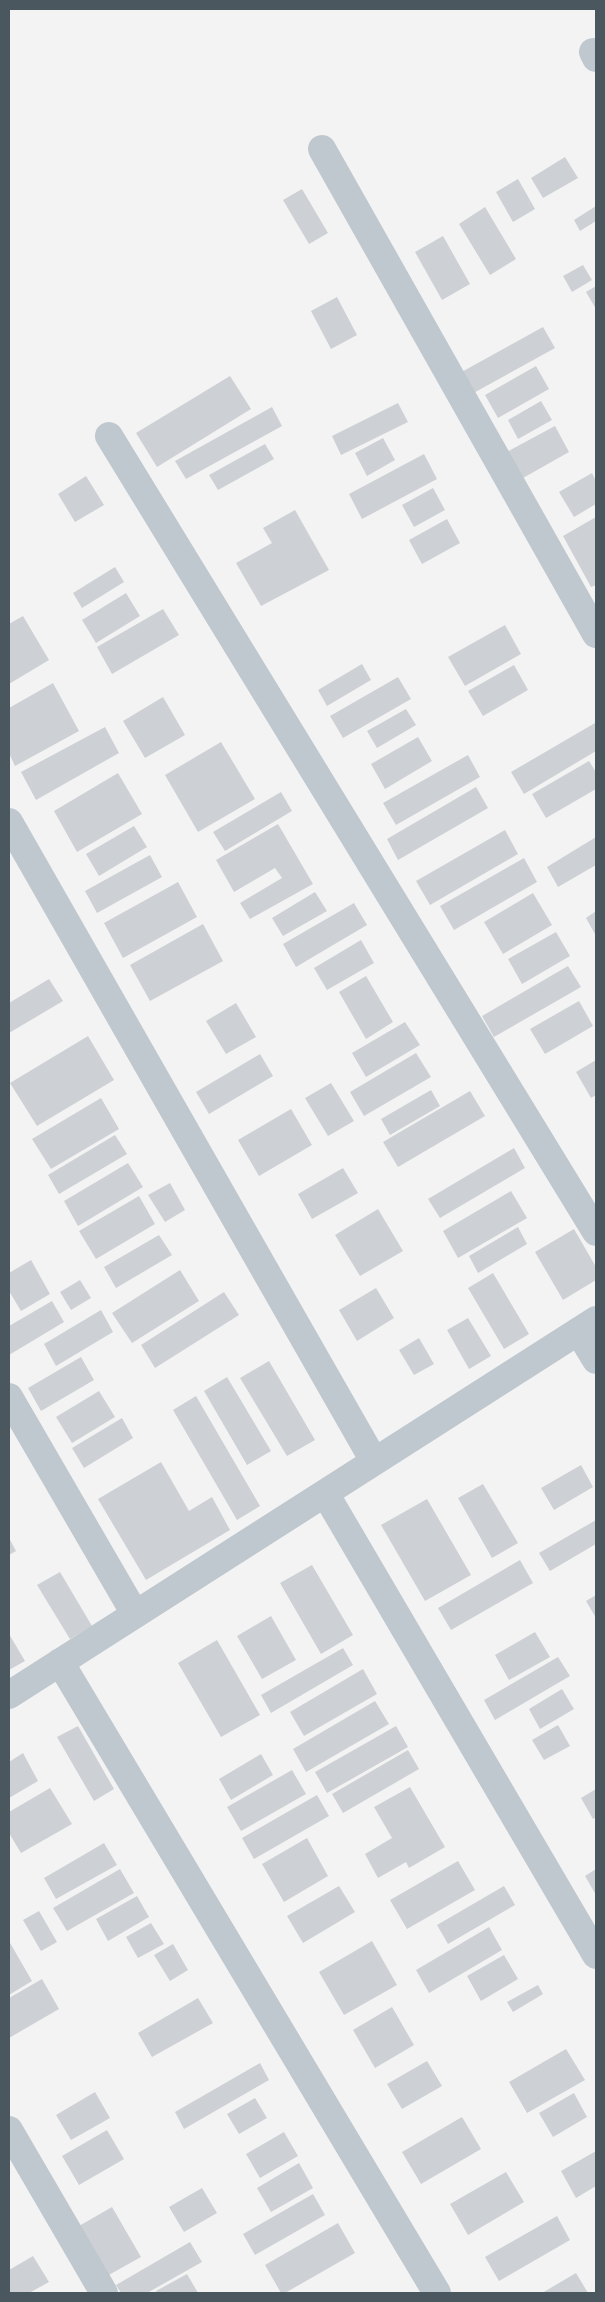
<!DOCTYPE html>
<html>
<head>
<meta charset="utf-8">
<style>
	body { margin:0 }
	#map { position:relative; width:605px; height:2302px; overflow:hidden; background:#f4f3f3; font-family:Signika,sans-serif }
	canvas { display:block }
	.frame { position:absolute; inset:0; border:10px solid #4b575f; pointer-events:none }
</style>
</head>
<body>
<div id="map">
<canvas width="605" height="2302"></canvas>
<div class="frame"></div>
</div>
<script>
const g = document.querySelector('canvas').getContext('2d');
g.lineJoin = 'round';
function fillPath(path, color) { g.fillStyle = color; g.fill(path, 'evenodd'); }
const poly = rows => new Path2D(rows.map(r => 'M' + r).join(''));
function trace(path, color, width, dash) { g.strokeStyle = color; g.lineWidth = width; g.lineCap = dash ? 'butt' : 'round'; g.setLineDash(dash || []); g.stroke(path); }
const building = poly([
	[565,157,578,178,543,198,531,178],
	[518,179,535,209,513,222,496,192],
	[302,189,328,233,309,244,283,200],
	[596,206,596,221,580,231,574,220],
	[485,207,516,259,490,275,459,224],
	[443,236,470,284,442,300,415,252],
	[583,265,592,280,572,292,563,276],
	[596,286,596,309,586,292],
	[337,297,357,335,331,349,311,311],
	[543,327,555,348,470,395,458,374],
	[536,366,549,389,498,418,485,395],
	[230,376,251,409,157,467,136,433],
	[541,401,552,420,518,439,508,420],
	[398,403,408,422,341,455,332,436],
	[272,407,282,426,186,479,175,461],
	[555,426,569,452,516,482,501,455],
	[383,438,395,460,367,476,355,453],
	[265,444,274,459,218,490,209,475],
	[424,454,437,479,362,519,349,494],
	[592,473,596,481,596,504,574,517,559,492],
	[86,476,104,505,75,522,58,494],
	[433,488,445,510,414,527,402,505],
	[295,510,329,570,261,606,236,563,272,543,263,528],
	[596,517,596,585,591,587,563,536],
	[447,519,460,543,422,564,409,540],
	[115,567,124,582,82,608,73,593],
	[126,593,140,616,96,643,82,620],
	[163,609,179,635,112,674,97,647],
	[23,616,49,660,9,684,9,624],
	[505,625,521,654,465,686,448,657],
	[362,664,371,680,327,706,318,690],
	[514,665,528,690,483,716,468,691],
	[398,677,411,699,343,738,330,716],
	[53,683,79,731,15,766,9,753,9,708],
	[163,697,185,735,145,758,123,721],
	[406,709,416,725,377,748,367,731],
	[595,723,596,751,524,794,511,772],
	[105,727,119,753,36,800,21,772],
	[418,737,432,761,385,789,371,764],
	[221,742,255,799,198,832,165,775],
	[468,755,480,777,396,825,383,803],
	[589,761,596,772,596,789,546,818,532,794],
	[118,773,142,814,77,852,54,811],
	[476,787,488,808,398,860,387,839],
	[281,792,292,811,225,851,213,832],
	[278,824,313,884,250,919,240,903,282,878,275,868,234,892,216,860],
	[134,826,147,847,99,876,86,854],
	[505,830,518,854,430,905,416,881],
	[596,837,596,865,558,887,547,867],
	[150,855,162,877,97,913,85,891],
	[524,858,537,882,454,930,440,906],
	[178,882,197,917,123,958,104,923],
	[315,892,327,911,283,936,272,918],
	[533,893,552,925,503,954,484,922],
	[354,903,367,925,296,967,283,944],
	[596,911,596,936,586,918],
	[203,924,223,961,150,1001,130,965],
	[556,932,570,956,522,984,508,959],
	[361,940,374,963,327,990,314,968],
	[568,966,581,987,494,1037,482,1016],
	[366,976,393,1022,366,1039,339,992],
	[49,979,63,1001,9,1033,9,1003],
	[579,1001,593,1026,545,1054,530,1029],
	[236,1003,256,1037,226,1054,206,1021],
	[405,1022,420,1045,366,1077,352,1053],
	[88,1036,114,1080,37,1126,10,1083],
	[416,1053,431,1077,364,1116,350,1092],
	[260,1054,273,1076,209,1114,196,1092],
	[596,1060,596,1095,591,1098,576,1072],
	[331,1083,354,1121,328,1136,305,1098],
	[431,1090,440,1106,390,1135,381,1119],
	[470,1091,485,1116,398,1167,383,1142],
	[101,1098,119,1129,51,1169,32,1139],
	[291,1109,312,1145,259,1176,238,1140],
	[115,1135,127,1154,59,1194,48,1175],
	[514,1148,525,1168,440,1218,428,1199],
	[128,1163,143,1187,78,1226,64,1201],
	[343,1168,358,1193,312,1219,298,1194],
	[170,1183,185,1210,165,1222,148,1195],
	[511,1191,527,1218,458,1258,443,1231],
	[139,1196,155,1224,96,1259,79,1231],
	[378,1209,403,1251,360,1276,335,1235],
	[518,1227,527,1244,478,1273,469,1256],
	[574,1229,596,1267,596,1280,563,1300,535,1252],
	[159,1235,172,1255,116,1288,104,1267],
	[31,1260,50,1294,21,1311,9,1291,9,1273],
	[180,1270,199,1301,132,1343,112,1313],
	[493,1273,529,1334,504,1349,468,1288],
	[80,1280,91,1298,71,1310,60,1292],
	[376,1288,394,1318,357,1341,339,1310],
	[224,1292,239,1315,155,1368,141,1345],
	[52,1301,64,1322,9,1355,9,1326],
	[101,1310,113,1332,56,1366,44,1344],
	[468,1318,491,1356,469,1369,447,1330],
	[419,1338,434,1364,414,1375,399,1350],
	[81,1357,94,1380,41,1411,28,1388],
	[269,1361,315,1440,287,1456,240,1378],
	[227,1377,271,1451,247,1465,204,1391],
	[99,1391,115,1417,72,1443,56,1417],
	[196,1396,260,1506,237,1520,173,1410],
	[122,1418,133,1438,84,1468,72,1448],
	[161,1462,189,1511,212,1497,230,1530,146,1580,98,1499],
	[581,1465,593,1487,554,1510,541,1488],
	[483,1484,518,1543,492,1558,458,1498],
	[427,1499,471,1575,425,1601,381,1525],
	[596,1520,596,1544,550,1571,539,1553],
	[9,1538,16,1551,9,1555],
	[520,1560,533,1583,451,1630,438,1608],
	[312,1565,353,1635,321,1654,280,1583],
	[60,1572,92,1626,70,1639,37,1585],
	[596,1595,596,1618,586,1601],
	[271,1616,296,1660,262,1679,237,1636],
	[535,1632,550,1657,509,1680,495,1655],
	[9,1634,25,1661,9,1670],
	[217,1640,260,1715,221,1737,178,1663],
	[343,1648,353,1665,271,1713,261,1695],
	[558,1657,570,1676,495,1720,484,1700],
	[363,1669,377,1694,304,1736,290,1712],
	[562,1689,574,1709,540,1729,529,1709],
	[375,1701,389,1724,306,1772,293,1749],
	[558,1725,570,1746,544,1760,532,1740],
	[78,1726,114,1789,94,1801,57,1737],
	[396,1726,408,1747,327,1793,315,1772],
	[408,1750,419,1769,343,1813,332,1794],
	[23,1753,38,1781,9,1798,9,1762],
	[261,1754,273,1775,231,1800,219,1779],
	[292,1770,306,1794,241,1831,227,1807],
	[410,1787,445,1847,409,1868,406,1862,378,1878,365,1854,392,1838,374,1807],
	[50,1788,72,1824,21,1853,9,1833,9,1812],
	[596,1789,596,1817,593,1819,581,1798],
	[317,1795,329,1816,254,1859,242,1838],
	[307,1838,328,1876,284,1902,262,1864],
	[104,1843,117,1865,56,1899,44,1878],
	[458,1861,475,1890,407,1929,390,1900],
	[120,1869,134,1893,67,1931,53,1908],
	[596,1869,596,1895,585,1876],
	[339,1886,355,1912,303,1943,287,1916],
	[504,1886,515,1905,448,1944,437,1925],
	[137,1896,149,1917,108,1941,96,1919],
	[39,1911,57,1942,41,1951,23,1920],
	[151,1923,164,1944,138,1958,126,1937],
	[489,1927,502,1950,429,1993,416,1970],
	[9,1941,32,1981,9,1995],
	[372,1941,397,1985,344,2015,319,1972],
	[173,1944,188,1970,170,1981,154,1955],
	[504,1955,518,1979,481,2001,467,1976],
	[42,1979,59,2009,9,2038,9,1998],
	[538,1985,543,1994,513,2012,507,2002],
	[198,1998,213,2023,152,2057,138,2033],
	[392,2007,414,2045,375,2068,353,2030],
	[566,2049,585,2080,527,2113,509,2082],
	[427,2061,442,2086,402,2109,387,2084],
	[260,2063,269,2080,184,2129,175,2112],
	[95,2092,110,2118,71,2140,56,2115],
	[574,2093,587,2117,553,2137,539,2113],
	[255,2098,267,2118,239,2134,227,2114],
	[462,2117,481,2149,421,2184,402,2152],
	[107,2130,124,2159,79,2185,62,2156],
	[284,2132,298,2156,260,2178,246,2154],
	[596,2151,596,2186,576,2198,561,2171],
	[299,2163,313,2188,271,2212,257,2188],
	[506,2172,524,2202,468,2235,450,2204],
	[202,2188,217,2213,184,2232,169,2207],
	[313,2194,325,2215,255,2255,243,2234],
	[112,2207,141,2257,107,2276,79,2226],
	[557,2216,570,2240,499,2281,485,2257],
	[338,2223,355,2253,285,2293,281,2293,265,2265],
	[190,2242,202,2262,147,2293,121,2293,116,2285],
	[33,2256,49,2282,29,2293,9,2293,9,2270],
	[576,2273,588,2293,542,2293],
	[187,2274,198,2293,157,2293,156,2291]
]);
const minor = poly([
	[593,52,596,58],
	[322,149,596,634],
	[109,436,596,1232],
	[9,822,374,1461],
	[579,1332,596,1360],
	[9,1397,135,1614],
	[325,1493,596,1955],
	[60,1662,437,2293],
	[9,1695,596,1320],
	[9,2130,104,2293]
]);
fillPath(building, '#cdd0d4');
trace(minor, '#bfc8ce', 28);
</script>
</body>
</html>
